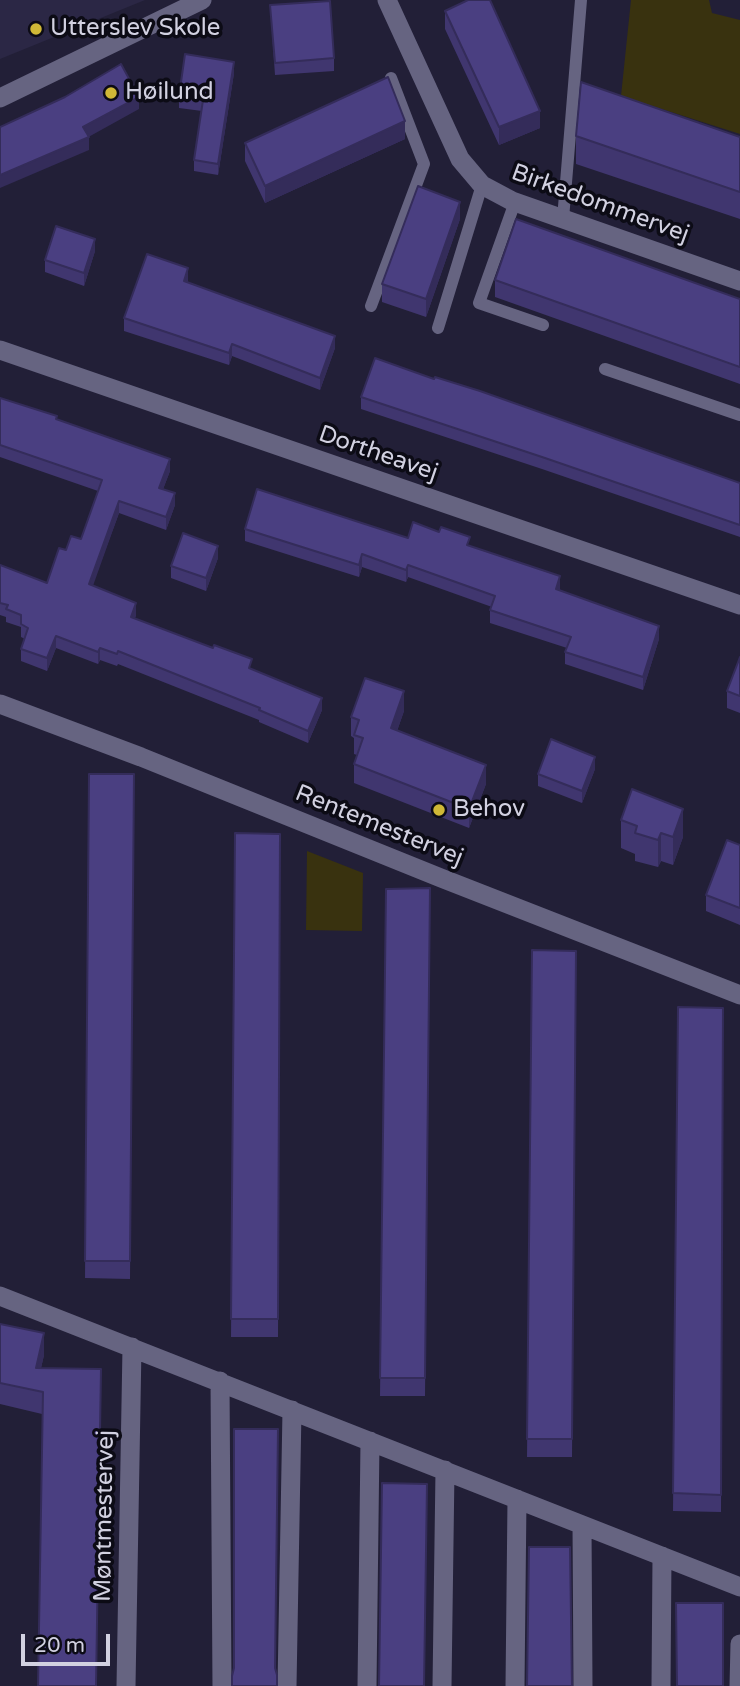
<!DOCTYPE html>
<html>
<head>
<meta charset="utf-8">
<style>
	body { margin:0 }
	#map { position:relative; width:740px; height:1686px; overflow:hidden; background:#221f37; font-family:"Varela Round",sans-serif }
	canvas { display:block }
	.scale { position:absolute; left:21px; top:1634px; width:89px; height:32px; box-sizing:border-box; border:4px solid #d2d1e1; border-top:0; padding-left:9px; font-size:21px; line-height:24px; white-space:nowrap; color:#d2d1e1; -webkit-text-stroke:5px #0c0b15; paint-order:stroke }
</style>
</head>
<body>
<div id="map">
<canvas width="740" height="1686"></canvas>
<div class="scale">20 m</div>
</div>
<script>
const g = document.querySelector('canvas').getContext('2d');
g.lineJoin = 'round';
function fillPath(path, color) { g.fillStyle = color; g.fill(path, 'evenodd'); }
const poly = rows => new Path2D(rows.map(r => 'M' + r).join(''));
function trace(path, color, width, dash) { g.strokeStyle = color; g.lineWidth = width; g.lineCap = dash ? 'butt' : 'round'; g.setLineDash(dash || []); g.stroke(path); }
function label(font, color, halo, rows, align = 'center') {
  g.font = font + ' "Varela Round",sans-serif'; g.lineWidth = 7; g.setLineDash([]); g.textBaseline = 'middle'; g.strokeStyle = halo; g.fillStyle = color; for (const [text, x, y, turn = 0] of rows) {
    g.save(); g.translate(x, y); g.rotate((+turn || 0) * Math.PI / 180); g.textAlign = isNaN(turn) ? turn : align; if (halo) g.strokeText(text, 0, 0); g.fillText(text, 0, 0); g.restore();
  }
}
const built = poly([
	[0,0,145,0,0,59]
]);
const green = poly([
	[631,0,709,0,712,13,740,20,740,134,621,96],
	[307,851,363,873,362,931,306,930]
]);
const service = poly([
	[515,202,479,303,543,325],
	[563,219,581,0],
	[371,306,424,164,391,78],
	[438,328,482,185],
	[605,369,740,415]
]);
const minor = poly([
	[387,0,460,159,482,185,512,201,740,281],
	[0,350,740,605],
	[0,704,141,757,441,878,740,995],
	[0,1296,740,1587],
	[220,1381,222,1686],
	[582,1525,583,1686],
	[126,1686,132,1347],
	[287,1686,292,1410],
	[367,1686,370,1441],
	[442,1686,445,1470],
	[515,1686,517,1499],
	[661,1686,662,1556],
	[739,1686,740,1644]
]);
const tertiary = poly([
	[0,98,202,0]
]);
const wall = poly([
	[270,5,334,58,334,71,275,75],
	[445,11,540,128,499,145,445,29],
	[234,73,218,175,194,171,194,160,202,111,179,108,179,96],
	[576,136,740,137,740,219,576,164],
	[405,139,265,203,245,161,245,143],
	[460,219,426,317,382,302,382,284],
	[95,251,84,286,45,272,45,260],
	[495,280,740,299,740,384,495,297],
	[188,281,188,283,335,348,320,390,232,356,229,365,124,331,124,318],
	[434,379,740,483,740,537,542,469,361,409,361,397],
	[0,398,57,419,170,471,163,489,175,505,166,530,119,513,92,586,136,615,135,618,252,669,322,710,308,743,259,722,259,720,118,664,117,666,100,660,98,664,56,648,47,671,21,661,21,649,25,639,21,637,21,627,6,622,6,617,0,615,0,565,47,583,66,550,81,539,98,491,0,457],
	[245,529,408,538,470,546,560,589,560,591,659,639,643,690,565,664,565,652,567,648,490,623,490,610,492,607,408,577,406,582,362,567,359,577,245,541],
	[218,558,206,591,171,578,171,566],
	[740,657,740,713,727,708,727,691],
	[404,711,397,731,486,784,469,828,354,783,354,764,357,755,354,754,354,738,351,736,351,717],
	[595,769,582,803,538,786,538,774],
	[89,774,134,774,130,1279,85,1278],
	[621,820,683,837,673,865,661,861,658,867,635,861,635,854,621,848],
	[235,833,280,834,278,1337,231,1337],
	[740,845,740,925,706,911,706,895],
	[430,888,425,1396,380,1396,386,889],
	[532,950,576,951,572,1457,527,1457],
	[678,1007,723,1008,721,1512,673,1511],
	[0,1324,44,1355,41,1368,101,1369,42,1414,0,1404]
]);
const shadedWall = poly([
	[234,62,234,73,218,175,218,164],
	[139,97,139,109,83,140,83,127],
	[540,111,540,128,499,145,499,127],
	[405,121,405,139,265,203,265,186],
	[89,137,89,150,0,188,0,175],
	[460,202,460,219,426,317,426,299],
	[95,239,95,251,84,286,84,273],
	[188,268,188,281,184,294,184,281],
	[335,336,335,348,320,390,320,378],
	[232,344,232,356,229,365,229,353],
	[170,459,170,471,159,500,159,488],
	[175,493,175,505,166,530,166,517],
	[119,501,119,513,89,597,89,584],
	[218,546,218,558,206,591,206,578],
	[362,554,362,567,359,577,359,565],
	[408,565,408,577,406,582,406,570],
	[560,576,560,589,556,602,556,589],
	[136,603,136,615,131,629,131,617],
	[659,626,659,639,643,690,643,677],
	[56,636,56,648,47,671,47,658],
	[100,648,100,660,98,664,98,652],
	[404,691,404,711,391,748,391,728],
	[322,698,322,710,308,743,308,731],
	[595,757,595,769,582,803,582,791],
	[486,765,486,784,469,828,469,809],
	[683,809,683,837,673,865,673,837],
	[661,833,661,861,658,867,658,840],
	[44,1333,44,1355,36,1390,36,1368]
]);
const building = poly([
	[468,0,490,0,540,111,499,127,445,11,468,0],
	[330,1,334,58,275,63,270,5,330,1],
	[185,54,234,62,218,164,194,160,203,100,179,96,185,54],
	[121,64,139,97,83,127,89,137,0,175,0,127,65,97,121,64],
	[388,77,405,121,265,186,245,143,388,77],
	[581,82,740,137,740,192,576,136,581,82],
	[418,186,460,202,426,299,382,284,418,186],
	[516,219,740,299,740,367,495,280,516,219],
	[56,226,95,239,84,273,45,260,56,226],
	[147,254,188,268,184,281,335,336,320,378,232,344,229,353,124,318,147,254],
	[375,358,434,379,435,377,480,391,740,483,740,525,542,457,361,397,375,358],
	[0,398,57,416,56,419,170,459,159,488,175,493,166,517,119,501,89,584,136,603,131,617,213,648,214,645,252,659,249,668,322,698,308,731,259,710,260,708,118,651,117,654,100,648,98,652,56,636,47,658,21,649,28,628,21,624,21,615,6,609,8,605,0,603,0,565,47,583,59,548,66,550,71,536,81,539,102,480,0,445,0,398],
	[257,489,408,538,413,522,439,532,441,527,470,537,467,545,560,576,556,589,659,626,643,677,565,652,571,637,490,610,495,596,408,565,406,570,362,554,359,565,245,529,257,489],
	[183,533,218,546,206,578,171,566,183,533],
	[740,657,740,696,727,691,740,657],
	[365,678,404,691,391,728,486,765,469,809,354,764,363,738,354,735,359,720,351,717,365,678],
	[551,739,595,757,582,791,538,774,551,739],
	[89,774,134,774,130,1261,85,1261,89,774],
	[632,789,683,809,673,837,661,833,658,840,635,833,637,826,621,820,632,789],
	[235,833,280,834,278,1319,231,1319,235,833],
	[727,840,740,845,740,908,706,895,727,840],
	[430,888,425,1378,380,1378,386,889,430,888],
	[532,950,576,951,572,1439,527,1439,532,950],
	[678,1007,723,1008,721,1495,673,1493,678,1007],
	[0,1324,44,1333,36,1368,101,1369,96,1686,38,1686,43,1392,0,1383,0,1324],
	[234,1429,278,1429,275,1668,277,1675,277,1686,232,1686,232,1676,234,1668,234,1429],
	[382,1483,427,1484,424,1686,379,1686,382,1483],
	[529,1547,570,1547,572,1686,527,1686,529,1547],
	[676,1603,723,1603,723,1686,677,1686,676,1603]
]);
const markers = [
	[36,29,7,"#d0b837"],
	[111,93,7,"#d0b837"],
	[439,810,7,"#d0b837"]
];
const poiNames = [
	["Utterslev Skole",50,29],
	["Høilund",125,93],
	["Behov",453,810]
];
const streetNames = [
	["Birkedommervej",600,204,20],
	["Dortheavej",378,454,19],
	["Rentemestervej",379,826,22],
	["Møntmestervej",105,1516,-89]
];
fillPath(built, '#2b2745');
fillPath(green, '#39320f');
trace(service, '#666481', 12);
trace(minor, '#666481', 19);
trace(tertiary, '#666481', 19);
fillPath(wall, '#40366f');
fillPath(shadedWall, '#342c5a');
fillPath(building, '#4a3f81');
trace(building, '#342c5a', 2);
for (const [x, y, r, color] of markers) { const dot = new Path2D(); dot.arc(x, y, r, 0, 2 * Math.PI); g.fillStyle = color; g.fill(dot); trace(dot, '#0c0b15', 2.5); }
label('24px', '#d2d1e1', '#0c0b15', poiNames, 'left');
label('24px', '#d2d1e1', '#0c0b15', streetNames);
</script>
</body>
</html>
